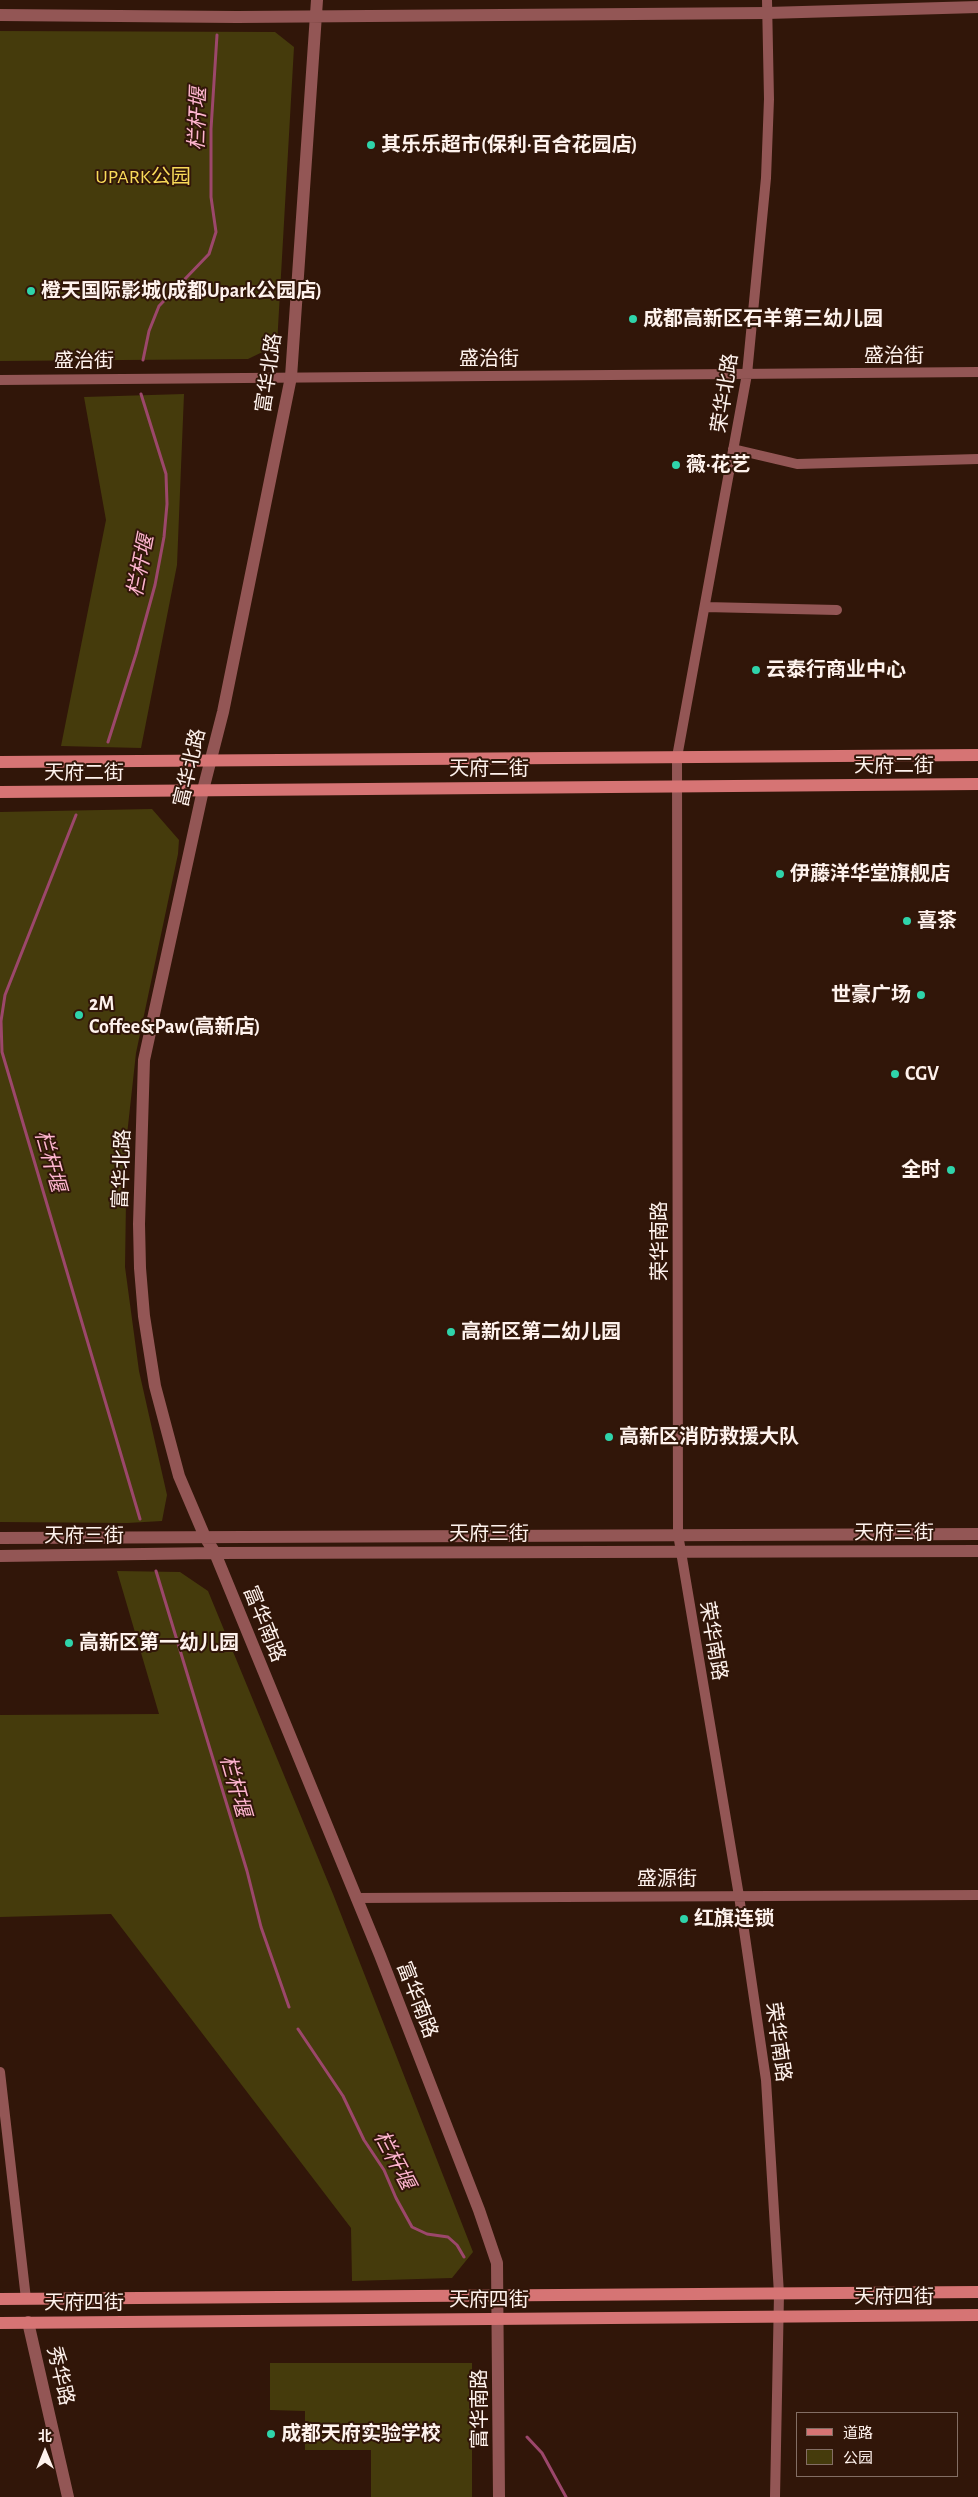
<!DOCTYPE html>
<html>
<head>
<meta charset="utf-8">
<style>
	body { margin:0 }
	#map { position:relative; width:978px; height:2497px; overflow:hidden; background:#311609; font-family:"Alegreya Sans","Noto Sans SC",sans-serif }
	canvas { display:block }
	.legend { position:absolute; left:796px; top:2412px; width:162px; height:65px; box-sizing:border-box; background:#311609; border:1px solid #836e64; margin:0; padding:6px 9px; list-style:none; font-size:15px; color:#fef2ed }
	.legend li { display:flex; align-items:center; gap:10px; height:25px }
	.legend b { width:25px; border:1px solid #836e64 }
	.north { position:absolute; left:20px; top:2427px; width:50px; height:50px; -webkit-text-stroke:4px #311609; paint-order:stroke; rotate:0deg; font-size:14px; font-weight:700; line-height:20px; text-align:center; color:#fef2ed }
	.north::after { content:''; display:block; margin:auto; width:18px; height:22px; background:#fef2ed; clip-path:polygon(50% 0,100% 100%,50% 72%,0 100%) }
</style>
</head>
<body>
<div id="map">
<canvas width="978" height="2497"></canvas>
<ul class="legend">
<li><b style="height:6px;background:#d67474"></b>道路</li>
<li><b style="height:14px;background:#453b0c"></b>公园</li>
</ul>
<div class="north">北</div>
</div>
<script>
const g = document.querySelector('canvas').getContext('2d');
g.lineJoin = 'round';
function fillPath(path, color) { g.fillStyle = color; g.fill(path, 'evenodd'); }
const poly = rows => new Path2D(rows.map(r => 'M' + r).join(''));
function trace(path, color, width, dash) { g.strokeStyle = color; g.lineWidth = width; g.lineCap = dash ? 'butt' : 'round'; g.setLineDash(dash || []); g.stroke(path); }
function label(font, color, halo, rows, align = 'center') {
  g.font = font + ' "Alegreya Sans","Noto Sans SC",sans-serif'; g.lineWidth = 4; g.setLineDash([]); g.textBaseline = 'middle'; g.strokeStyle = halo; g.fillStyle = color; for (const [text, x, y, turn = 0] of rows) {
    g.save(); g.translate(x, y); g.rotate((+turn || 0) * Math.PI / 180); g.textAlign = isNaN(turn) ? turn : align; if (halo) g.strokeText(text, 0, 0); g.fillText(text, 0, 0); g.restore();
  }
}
const green = poly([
	[0,31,275,32,294,47,277,345,248,359,0,361],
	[184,394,177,565,141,748,61,746,106,520,84,397],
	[152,809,179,840,178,854,136,1053,127,1135,125,1267,139,1371,167,1495,162,1521,127,1523,0,1522,0,812],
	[117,1571,180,1572,208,1591,333,1894,473,2252,452,2278,352,2281,351,2228,111,1914,0,1917,0,1715,159,1714],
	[270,2363,472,2363,472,2497,371,2497,371,2450,305,2450,305,2411,270,2410]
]);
const stream = poly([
	[143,360,149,331,159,306,209,254,216,232,211,197,211,129,217,35],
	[108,742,136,654,155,585,164,537,167,504,166,474,141,394],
	[76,815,5,995,1,1021,2,1052,140,1519],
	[156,1571,247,1871,261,1927,289,2007],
	[298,2029,343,2096,364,2140,384,2170,396,2198,412,2227,427,2234,448,2237,457,2245,464,2257],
	[527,2437,542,2453,566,2497]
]);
const minor = poly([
	[767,0,769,99,766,178,747,374,677,757,678,1534,739,1896,766,2080,779,2294,775,2497],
	[0,380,978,372],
	[733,449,797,464,978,459],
	[705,607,837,610],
	[356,1898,978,1895],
	[0,2072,26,2299]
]);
const tertiary = poly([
	[317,0,291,377,223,712,203,790,144,1060,139,1224,140,1268,144,1316,155,1386,179,1476,205,1537,215,1553,380,1955,479,2210,497,2263,499,2497],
	[0,15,237,17,767,13,978,7],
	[0,1538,978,1534],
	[0,1556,215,1553,978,1551],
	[28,2322,68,2497]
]);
const secondary = poly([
	[0,762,978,755],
	[0,792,978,784],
	[0,2299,978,2292],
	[0,2323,978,2315]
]);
const markers = [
	[371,145,5,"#2fd4aa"],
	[31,291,5,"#2fd4aa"],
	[633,319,5,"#2fd4aa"],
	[676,465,5,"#2fd4aa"],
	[756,670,5,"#2fd4aa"],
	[780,874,5,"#2fd4aa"],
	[907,921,5,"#2fd4aa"],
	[921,995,5,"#2fd4aa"],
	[79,1015,5,"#2fd4aa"],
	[895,1074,5,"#2fd4aa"],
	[951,1170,5,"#2fd4aa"],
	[451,1332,5,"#2fd4aa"],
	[609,1437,5,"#2fd4aa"],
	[69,1643,5,"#2fd4aa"],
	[684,1919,5,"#2fd4aa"],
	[271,2434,5,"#2fd4aa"]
];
const poiNames = [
	["其乐乐超市(保利·百合花园店)",381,145],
	["橙天国际影城(成都Upark公园店)",41,291],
	["成都高新区石羊第三幼儿园",643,319],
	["薇·花艺",686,465],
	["云泰行商业中心",766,670],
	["伊藤洋华堂旗舰店",790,874],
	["喜茶",917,921],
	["世豪广场",911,995,"right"],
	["2M",89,1004],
	["Coffee&Paw(高新店)",89,1027],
	["CGV",905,1074],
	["全时",941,1170,"right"],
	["高新区第二幼儿园",461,1332],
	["高新区消防救援大队",619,1437],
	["高新区第一幼儿园",79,1643],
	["红旗连锁",694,1919],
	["成都天府实验学校",281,2434]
];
const parkNames = [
	["UPARK公园",143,177]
];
const streetNames = [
	["盛治街",894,356],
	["盛治街",489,359],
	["盛治街",84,361],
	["富华北路",269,373,-82],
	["荣华北路",725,393,-81],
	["天府二街",894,766],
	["富华北路",190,768,-77],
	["天府二街",489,769],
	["天府二街",84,773],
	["富华北路",122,1169,-88],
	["荣华南路",660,1241,-90],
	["天府三街",894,1533],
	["天府三街",489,1534],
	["天府三街",84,1536],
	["富华南路",264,1624,68],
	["荣华南路",713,1641,80],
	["盛源街",667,1879],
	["富华南路",417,2000,69],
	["荣华南路",778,2042,82],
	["天府四街",894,2297],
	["天府四街",489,2300],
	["天府四街",84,2303],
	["秀华路",60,2376,77],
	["富华南路",480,2409,-90]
];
const waterNames = [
	["栏杆堰",198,119,-88],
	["栏杆堰",141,566,-79],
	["栏杆堰",50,1161,74],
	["栏杆堰",235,1786,74],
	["栏杆堰",394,2160,62]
];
fillPath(green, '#453b0c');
trace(stream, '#9c476b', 3);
trace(minor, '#935655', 10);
trace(tertiary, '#935655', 12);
trace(secondary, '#d67474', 12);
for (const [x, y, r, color] of markers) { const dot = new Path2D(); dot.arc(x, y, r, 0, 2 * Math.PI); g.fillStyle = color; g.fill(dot); trace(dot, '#311609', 2); }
label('bold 20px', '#fef2ed', '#311609', poiNames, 'left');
label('20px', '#f9da59', '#311609', parkNames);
label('20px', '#fef2ed', '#311609', streetNames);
label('italic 21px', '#fdb4ce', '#311609', waterNames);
</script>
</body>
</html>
